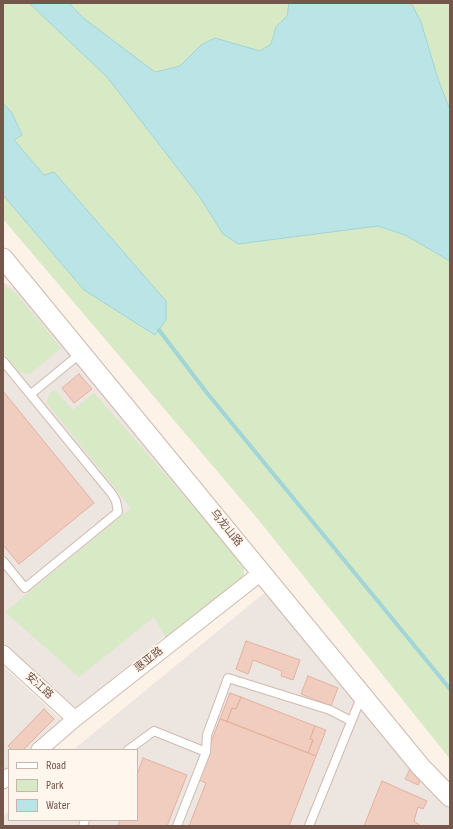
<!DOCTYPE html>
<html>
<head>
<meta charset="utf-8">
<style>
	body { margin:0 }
	#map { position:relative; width:453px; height:829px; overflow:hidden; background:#fcf2e7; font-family:"Sofia Sans Condensed",sans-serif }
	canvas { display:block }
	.frame { position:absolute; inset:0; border:4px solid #75564b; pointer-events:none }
	.legend { position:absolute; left:8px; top:749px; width:130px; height:72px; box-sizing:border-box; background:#fff6ed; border:1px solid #c8b6ac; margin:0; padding:5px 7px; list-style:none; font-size:12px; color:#75564b }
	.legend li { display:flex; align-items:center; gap:8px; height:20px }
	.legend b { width:20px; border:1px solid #c8b6ac }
</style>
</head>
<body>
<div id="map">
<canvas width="453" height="829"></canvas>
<div class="frame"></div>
<ul class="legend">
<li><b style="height:5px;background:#fff"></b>Road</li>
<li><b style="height:11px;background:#d8eac5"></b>Park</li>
<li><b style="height:11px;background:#bbe4e6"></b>Water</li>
</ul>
</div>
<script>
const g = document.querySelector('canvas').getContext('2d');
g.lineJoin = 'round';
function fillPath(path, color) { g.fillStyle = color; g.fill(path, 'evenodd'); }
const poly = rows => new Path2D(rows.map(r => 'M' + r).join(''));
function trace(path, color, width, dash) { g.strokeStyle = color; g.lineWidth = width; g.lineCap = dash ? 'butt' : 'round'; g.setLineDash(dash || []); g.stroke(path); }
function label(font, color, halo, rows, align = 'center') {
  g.font = font + ' "Sofia Sans Condensed","Noto Sans SC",sans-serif'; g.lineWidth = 3.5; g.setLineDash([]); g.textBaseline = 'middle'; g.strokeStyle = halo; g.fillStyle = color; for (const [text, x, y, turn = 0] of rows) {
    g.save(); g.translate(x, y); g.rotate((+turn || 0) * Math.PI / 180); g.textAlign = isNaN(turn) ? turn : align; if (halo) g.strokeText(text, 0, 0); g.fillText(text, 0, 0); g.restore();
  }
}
const industrial = poly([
	[3,282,19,290,240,561,235,579,76,708,3,642],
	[268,590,418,773,450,808,450,826,3,826,3,817,9,811,9,820,137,820,137,750,73,750],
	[3,666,65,723,34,750,9,750,9,772,3,777]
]);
const green = poly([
	[3,3,450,3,450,759,257,518,3,219],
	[3,285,15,292,61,348,30,374,20,373,3,352],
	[54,389,73,410,94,393,228,546,244,569,244,578,167,640,154,617,79,677,5,612,131,508,47,403,49,395]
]);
const water = poly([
	[29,3,69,3,82,17,155,72,180,66,201,45,215,38,260,51,271,44,276,27,287,16,289,3,411,3,421,22,438,79,450,110,450,261,405,235,378,226,238,244,223,234,199,196,107,77,29,3],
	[3,103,12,113,22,135,14,140,44,175,54,172,166,301,166,320,155,335,84,290,3,195,3,103]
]);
const stream = poly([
	[159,330,207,393,450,689]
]);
const building = poly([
	[79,374,92,389,74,403,62,388,79,374],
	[3,391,94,503,19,564,3,545,3,391],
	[246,641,300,660,293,680,281,676,282,671,253,660,248,674,236,669,246,641],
	[308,676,338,688,331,706,301,694,308,676],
	[230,693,241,697,236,709,232,708,227,721,220,719,230,693],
	[241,697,315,726,310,739,313,740,308,753,227,721,232,708,236,709,241,697],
	[44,709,54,719,23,750,12,750,8,746,44,709],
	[220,719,316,756,289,826,189,826,206,783,197,779,220,719],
	[315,726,326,730,316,756,308,753,313,740,310,739,315,726],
	[143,758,187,775,167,826,118,826,120,820,137,820,137,775,143,758],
	[410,769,420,781,418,785,405,779,410,769],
	[382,781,427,801,423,809,418,807,414,821,421,826,364,826,382,781]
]);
const service = poly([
	[3,361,112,494,116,501,118,512,25,588,3,561],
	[31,394,81,353],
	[128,750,154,731,206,752],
	[83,826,85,820],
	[177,826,206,752,207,735,228,678,330,710,351,721],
	[309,826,362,695]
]);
const minor = poly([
	[3,653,75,719],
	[39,750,75,719,262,572],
	[3,781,9,776]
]);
const tertiary = poly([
	[3,258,421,767,450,797]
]);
const streetNames = [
	["乌龙山路",226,528,51],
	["惠亚路",149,660,-38],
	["安江路",39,686,42]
];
fillPath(industrial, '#ece5e0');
fillPath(green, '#d8eac5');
fillPath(water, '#bbe4e6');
trace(water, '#a1d5d7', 1);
trace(stream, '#a1d5d7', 4);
fillPath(building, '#f1cdbf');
trace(building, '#e4b29f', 1);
trace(service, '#d0baaf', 10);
trace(minor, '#d0baaf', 17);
trace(tertiary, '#d0baaf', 21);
trace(service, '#fff', 8);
trace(minor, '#fff', 15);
trace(tertiary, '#fff', 19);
label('11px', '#75564b', '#fff6ed', streetNames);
</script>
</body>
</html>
